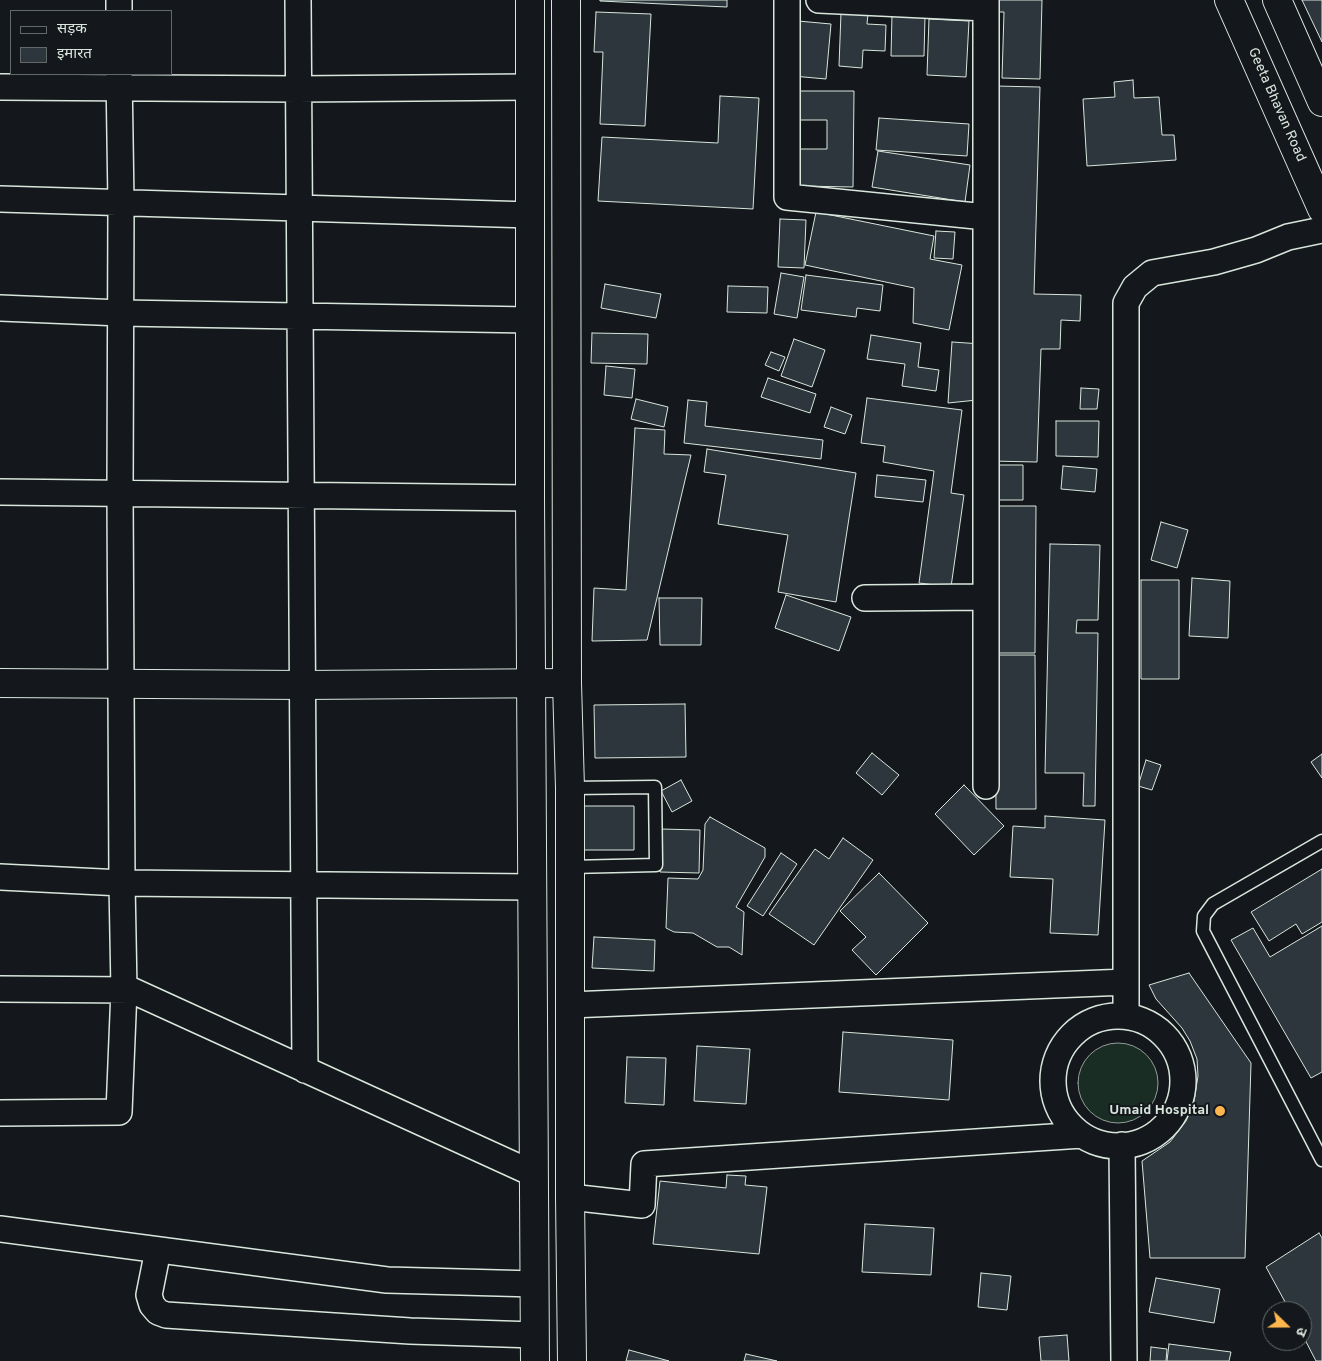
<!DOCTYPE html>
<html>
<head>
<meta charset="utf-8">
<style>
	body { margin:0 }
	#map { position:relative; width:1322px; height:1361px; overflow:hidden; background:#14181c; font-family:Overpass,"Noto Sans Devanagari",sans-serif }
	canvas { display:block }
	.legend { position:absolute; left:10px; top:10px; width:162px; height:65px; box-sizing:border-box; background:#14181c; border:1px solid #626a69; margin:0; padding:6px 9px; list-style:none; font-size:15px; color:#d8e6dc }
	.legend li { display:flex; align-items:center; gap:10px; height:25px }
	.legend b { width:25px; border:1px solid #626a69 }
	.north { position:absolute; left:1262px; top:1301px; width:50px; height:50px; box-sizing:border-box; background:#14181c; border:1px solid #626a69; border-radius:50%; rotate:112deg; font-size:14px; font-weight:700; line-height:20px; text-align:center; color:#d8e6dc }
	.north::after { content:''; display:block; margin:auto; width:18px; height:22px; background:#ffb74d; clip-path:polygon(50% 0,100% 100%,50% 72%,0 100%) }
</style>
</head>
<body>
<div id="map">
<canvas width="1322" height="1361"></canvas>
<ul class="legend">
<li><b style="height:6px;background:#14181c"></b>सड़क</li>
<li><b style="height:14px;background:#2c363c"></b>इमारत</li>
</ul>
<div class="north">उ</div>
</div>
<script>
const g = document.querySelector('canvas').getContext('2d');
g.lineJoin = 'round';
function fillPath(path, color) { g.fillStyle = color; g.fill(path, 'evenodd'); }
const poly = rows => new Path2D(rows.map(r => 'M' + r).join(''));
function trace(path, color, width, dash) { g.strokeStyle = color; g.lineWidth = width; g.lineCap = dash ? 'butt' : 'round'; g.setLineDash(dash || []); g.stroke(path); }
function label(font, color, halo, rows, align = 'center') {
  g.font = font + ' Overpass,sans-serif'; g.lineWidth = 4; g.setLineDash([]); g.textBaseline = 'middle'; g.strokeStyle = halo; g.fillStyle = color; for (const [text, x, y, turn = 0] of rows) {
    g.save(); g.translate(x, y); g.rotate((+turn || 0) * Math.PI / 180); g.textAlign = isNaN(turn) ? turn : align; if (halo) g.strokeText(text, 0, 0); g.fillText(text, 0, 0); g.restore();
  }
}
const green = poly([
	'1078 1083a40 40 0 1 1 80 0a40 40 0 1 1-80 0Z'
]);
const building = poly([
	[600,0,727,0,727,7,600,1,600,0],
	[990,0,1042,0,1040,79,1002,78,1004,12,990,12,990,0],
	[1302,0,1322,0,1322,42,1302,0],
	[596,12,651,14,645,126,600,124,603,52,594,52,596,12],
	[841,13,868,14,867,24,886,25,885,51,863,50,862,68,839,66,841,13],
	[892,15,925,16,924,56,891,56,892,15],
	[929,19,969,21,966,77,927,75,929,19],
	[798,21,831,24,826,79,793,76,798,21],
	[1133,80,1134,98,1159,97,1162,135,1174,135,1176,160,1087,166,1083,99,1115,97,1114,82,1133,80],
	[995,86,1040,87,1034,294,1081,295,1080,321,1061,320,1060,349,1041,349,1037,462,990,461,995,86],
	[798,91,854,91,853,187,800,186,800,149,827,149,827,120,797,120,798,91],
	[720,96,759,98,753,209,598,201,602,137,718,143,720,96],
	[879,118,969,124,967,156,876,150,879,118],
	[878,151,970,165,965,202,872,187,878,151],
	[816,212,934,236,930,259,962,265,949,330,913,323,914,288,805,265,816,212],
	[780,219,806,220,804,268,778,267,780,219],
	[936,231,955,232,953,259,934,258,936,231],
	[781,273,804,277,797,318,774,314,781,273],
	[806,275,883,285,880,311,857,308,856,317,801,310,806,275],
	[605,284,661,294,656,318,601,308,605,284],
	[728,286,768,287,767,313,727,312,728,286],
	[592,333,648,334,647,364,591,363,592,333],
	[871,335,921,343,918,367,939,370,936,391,902,386,905,364,867,359,871,335],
	[794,339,825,350,812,387,781,376,794,339],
	[952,342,982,344,977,400,948,403,952,342],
	[771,352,785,357,779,371,765,365,771,352],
	[606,366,635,369,632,398,604,395,606,366],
	[768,378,816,394,810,413,761,397,768,378],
	[1081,388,1099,389,1097,409,1080,409,1081,388],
	[867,398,962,410,951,493,964,495,951,587,919,583,934,471,883,462,885,446,861,443,867,398],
	[636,399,668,407,664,427,631,419,636,399],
	[688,400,707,402,705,426,823,440,821,459,684,443,688,400],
	[831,407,852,415,845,434,824,427,831,407],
	[1056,421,1099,421,1098,457,1056,456,1056,421],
	[635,428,665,430,664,454,691,455,647,640,592,641,594,588,626,590,635,428],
	[707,449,856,473,836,602,778,592,788,535,718,524,726,475,704,472,707,449],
	[992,465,1023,465,1023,500,992,500,992,465],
	[1063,466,1097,469,1095,492,1061,489,1063,466],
	[877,475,926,480,923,502,875,497,877,475],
	[995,506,1036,506,1035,653,993,653,995,506],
	[1161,522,1188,530,1177,568,1151,560,1161,522],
	[1050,544,1100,545,1098,620,1077,620,1076,633,1098,633,1095,806,1083,806,1084,773,1045,773,1050,544],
	[1192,578,1230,581,1228,638,1189,636,1192,578],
	[1141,580,1179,580,1179,679,1141,679,1141,580],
	[786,595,851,617,839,651,775,628,786,595],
	[659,598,702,598,701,645,660,645,659,598],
	[995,655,1035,655,1036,809,996,809,995,655],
	[685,704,686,757,595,758,594,705,685,704],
	[872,753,899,775,882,795,856,773,872,753],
	[1322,754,1322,778,1311,762,1322,754],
	[1146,760,1161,765,1152,790,1138,786,1146,760],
	[681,780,692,801,672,812,661,791,681,780],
	[964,785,1004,826,974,855,935,814,964,785],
	[582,806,634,806,634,850,582,850,582,806],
	[1045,816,1105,820,1098,935,1050,933,1053,879,1010,877,1013,826,1045,828,1045,816],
	[710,817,765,848,765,857,736,907,744,912,742,955,729,947,717,947,693,933,674,932,666,928,668,878,698,879,703,870,705,824,710,817],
	[661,829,700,830,699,873,660,872,661,829],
	[843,838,873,860,814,945,769,914,815,849,829,859,843,838],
	[781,853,797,864,763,916,747,906,781,853],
	[1322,869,1322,922,1302,934,1296,924,1269,941,1251,912,1322,869],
	[879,873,928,923,876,975,852,950,866,937,840,911,879,873],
	[1322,926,1322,1072,1311,1078,1231,940,1253,928,1270,957,1322,926],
	[594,937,655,940,654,971,592,968,594,937],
	[1189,973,1251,1063,1245,1258,1150,1258,1142,1161,1170,1142,1186,1121,1194,1101,1198,1076,1197,1059,1190,1041,1182,1028,1156,999,1149,985,1189,973],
	[843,1032,953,1040,949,1100,839,1092,843,1032],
	[697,1046,750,1049,746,1104,694,1101,697,1046],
	[627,1057,666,1058,664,1105,625,1103,627,1057],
	[727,1175,746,1176,745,1185,767,1187,759,1254,653,1244,660,1181,726,1188,727,1175],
	[865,1224,934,1228,931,1275,862,1272,865,1224],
	[1319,1233,1322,1238,1322,1361,1316,1361,1302,1334,1302,1311,1290,1311,1266,1267,1319,1233],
	[981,1273,1011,1276,1007,1310,978,1307,981,1273],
	[1156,1278,1220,1289,1214,1323,1149,1312,1156,1278],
	[1067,1335,1069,1361,1041,1361,1039,1337,1067,1335],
	[1169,1344,1231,1352,1229,1361,1167,1361,1169,1344],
	[1151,1347,1167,1349,1166,1361,1150,1361,1151,1347],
	[629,1350,669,1361,626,1361,629,1350],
	[746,1354,777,1361,744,1361,746,1354]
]);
const lane = poly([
	[570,788,655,787,656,865,570,867],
	[1322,841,1213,904,1204,916,1203,931,1322,1160]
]);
const street = poly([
	[119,0,119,11],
	[298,0,305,1070],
	[787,0,787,197,986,217],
	[819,0,986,8],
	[0,87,298,89,530,87],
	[0,199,530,215],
	[0,308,121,313,530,320],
	[0,492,530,498],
	[865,598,986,597],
	[986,786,986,0],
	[0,877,122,883,120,493,121,203,119,74],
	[0,989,131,990,534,1174],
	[570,1005,1126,982],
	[1126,1016,1126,303,1135,287,1152,273,1214,262,1256,250,1288,237,1322,230],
	'1053 1081a65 65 0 1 1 130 0a65 65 0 1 1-130 0Z',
	[0,1113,119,1112,124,990,122,883,532,887],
	[1122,1145,1124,1361],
	[570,1197,642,1205,644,1164,1082,1135],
	[0,1229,387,1280,535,1284],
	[158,1250,149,1295,152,1305,158,1312,166,1315,410,1331,535,1335]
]);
const secondary = poly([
	[1229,0,1322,209],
	[1277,0,1322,102],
	[0,683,303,685,567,683]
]);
const primary = poly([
	[530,0,530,498,535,1361],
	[566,0,567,683,570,788,570,1197,572,1361]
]);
const markers = [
	[1220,1111,6,"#ffb74d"]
];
const streetNames = [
	["Geeta Bhavan Road",1276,105,66]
];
const poiNames = [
	["Umaid Hospital",1209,1111]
];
fillPath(green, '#1a2d24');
trace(green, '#939e99', 1);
fillPath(building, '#2c363c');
trace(building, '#d8e6dc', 1);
trace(lane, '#d8e6dc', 15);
trace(street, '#d8e6dc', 28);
trace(secondary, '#d8e6dc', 30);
trace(primary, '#d8e6dc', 30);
trace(lane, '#14181c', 12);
trace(street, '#14181c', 25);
trace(secondary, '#14181c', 28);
trace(primary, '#14181c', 28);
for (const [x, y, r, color] of markers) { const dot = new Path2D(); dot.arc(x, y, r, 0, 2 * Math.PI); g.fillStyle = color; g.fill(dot); trace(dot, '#14181c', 2); }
label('14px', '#d8e6dc', '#14181c', streetNames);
label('bold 14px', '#d8e6dc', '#14181c', poiNames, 'right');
</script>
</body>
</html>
